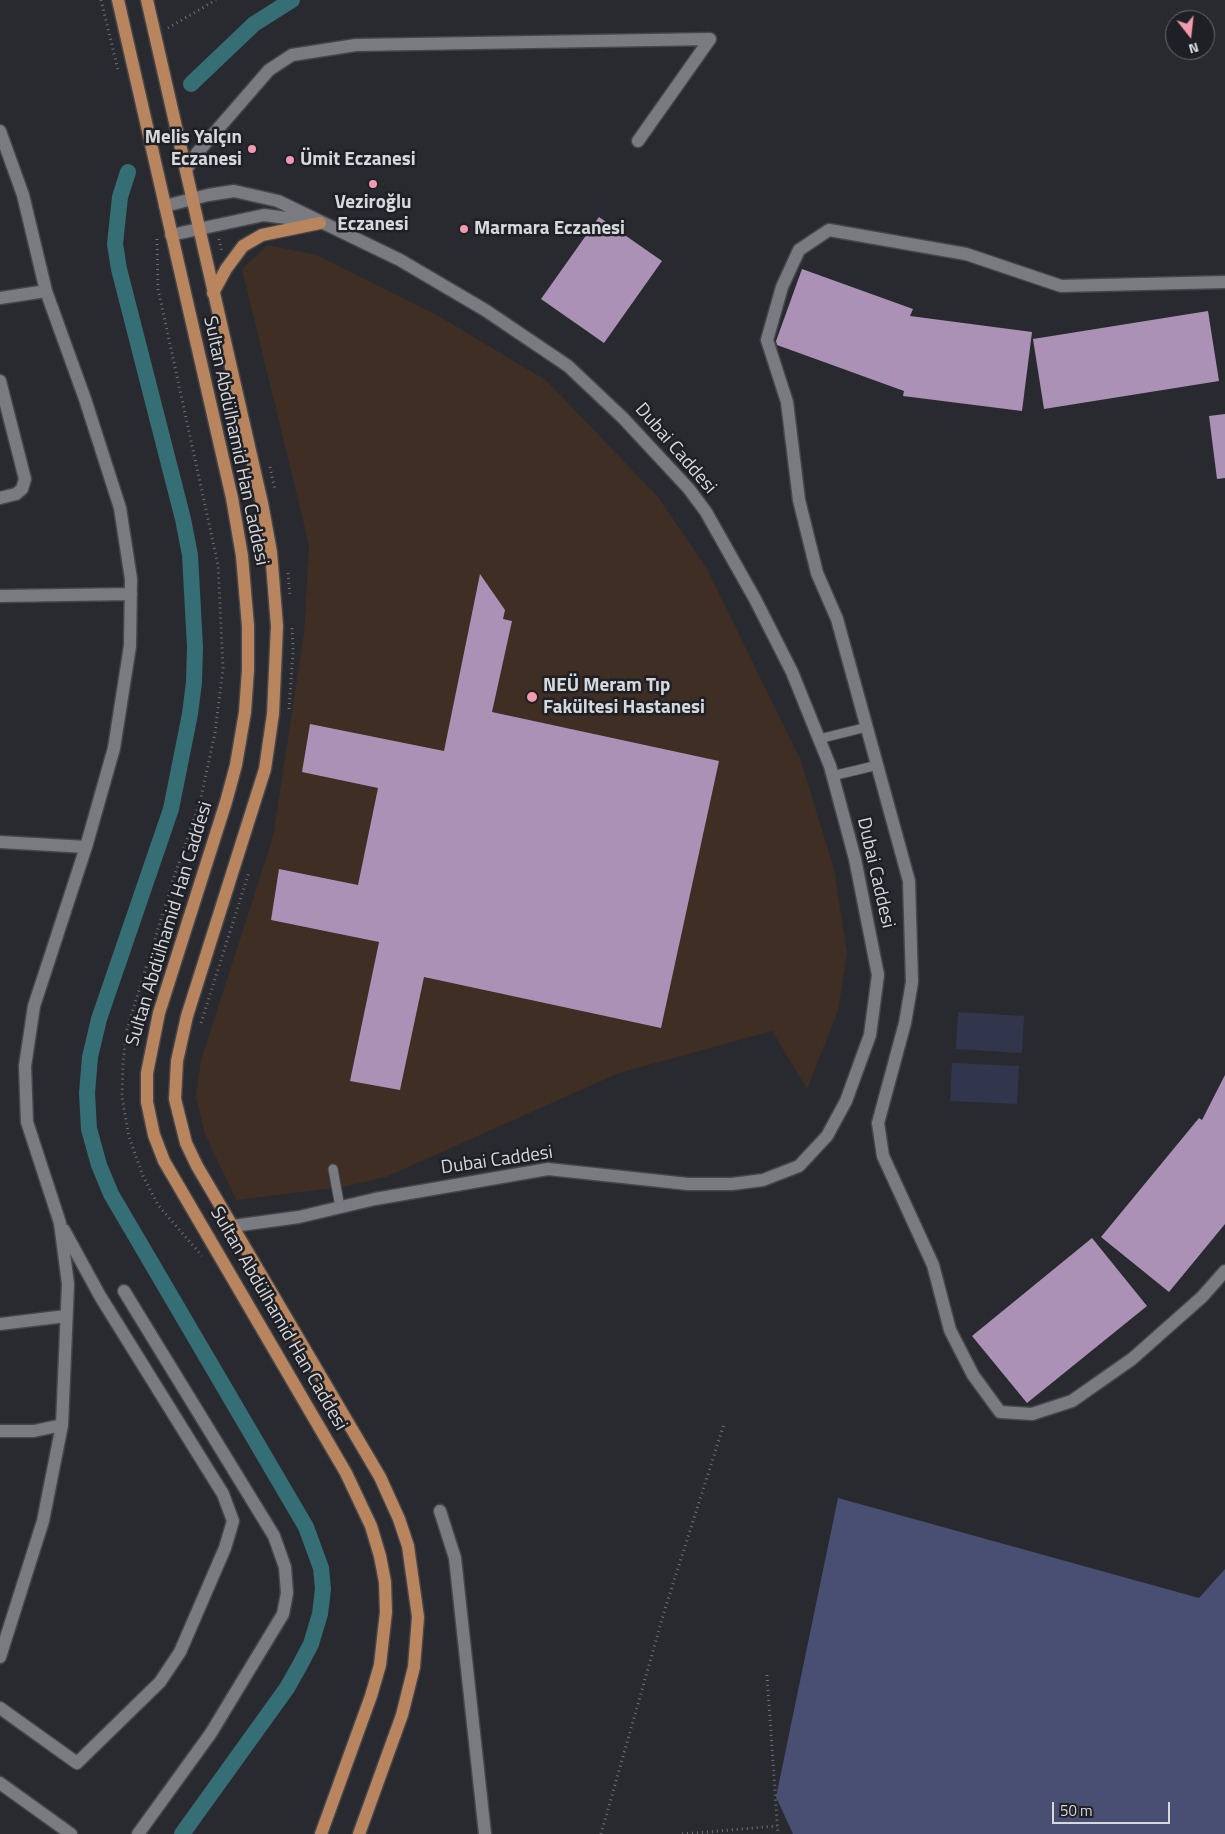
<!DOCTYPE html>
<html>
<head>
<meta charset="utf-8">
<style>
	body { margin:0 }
	#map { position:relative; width:1225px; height:1834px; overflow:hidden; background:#292a2f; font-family:"Titillium Web",sans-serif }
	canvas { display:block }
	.north { position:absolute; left:1165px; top:10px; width:50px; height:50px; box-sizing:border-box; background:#1f2025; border:1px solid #696a6e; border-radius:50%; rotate:164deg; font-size:14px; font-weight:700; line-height:20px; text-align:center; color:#d7d8db }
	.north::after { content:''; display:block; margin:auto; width:18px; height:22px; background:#f29aae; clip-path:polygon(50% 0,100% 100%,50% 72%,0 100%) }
	.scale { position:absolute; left:1052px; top:1802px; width:118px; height:22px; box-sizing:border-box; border:2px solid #d7d8db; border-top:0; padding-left:6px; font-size:15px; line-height:18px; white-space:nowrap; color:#d7d8db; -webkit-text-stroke:4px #1f2025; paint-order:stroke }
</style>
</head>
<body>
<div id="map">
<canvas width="1225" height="1834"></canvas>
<div class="north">N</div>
<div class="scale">50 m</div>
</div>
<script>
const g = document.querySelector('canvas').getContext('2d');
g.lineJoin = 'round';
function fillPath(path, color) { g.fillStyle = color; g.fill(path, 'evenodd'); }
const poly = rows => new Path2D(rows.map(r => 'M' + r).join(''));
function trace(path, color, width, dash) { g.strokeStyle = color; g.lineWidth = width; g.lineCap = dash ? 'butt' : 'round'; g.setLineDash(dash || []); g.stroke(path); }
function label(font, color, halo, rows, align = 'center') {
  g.font = font + ' "Titillium Web",sans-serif'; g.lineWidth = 5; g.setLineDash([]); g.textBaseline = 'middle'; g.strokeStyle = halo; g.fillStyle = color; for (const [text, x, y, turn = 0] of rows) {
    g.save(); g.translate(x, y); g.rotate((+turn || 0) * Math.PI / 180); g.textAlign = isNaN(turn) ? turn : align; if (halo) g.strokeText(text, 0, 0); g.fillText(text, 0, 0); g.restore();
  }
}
const medical = poly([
	[268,245,317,255,437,315,547,381,658,497,707,569,801,761,834,869,847,953,838,1011,807,1089,772,1031,619,1073,386,1177,343,1187,236,1200,205,1134,196,1097,201,1060,273,837,304,633,309,545,242,269]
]);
const green = poly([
	[958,1012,1024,1016,1022,1053,956,1049],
	[952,1063,1019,1066,1017,1104,950,1101]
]);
const forest = poly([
	[838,1498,1199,1598,1225,1569,1225,1834,793,1834,776,1797]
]);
const canal = poly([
	[191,84,254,24,292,0],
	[128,172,120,197,115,244,119,269,183,519,190,555,195,647,194,682,190,714,171,809,99,1019,90,1057,87,1093,89,1129,99,1165,111,1194,306,1527,321,1568,323,1589,320,1614,311,1644,300,1665,287,1688,182,1834]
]);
const building = poly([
	[599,217,662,261,604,343,541,299],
	[802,269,913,309,910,316,1032,332,1022,411,903,396,904,391,777,345,776,341],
	[1208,311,1219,381,1044,409,1033,339],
	[1225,414,1225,478,1217,479,1209,416],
	[480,574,505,610,503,619,512,621,492,712,719,761,661,1028,424,977,400,1090,350,1081,379,942,271,920,279,869,358,885,378,788,302,772,310,724,444,751],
	[1225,1075,1225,1224,1169,1292,1101,1237,1199,1118,1202,1120],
	[1092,1238,1147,1306,1027,1403,972,1336]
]);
const path = poly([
	[101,0,118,70],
	[168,28,216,0],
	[157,239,158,289,218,565,223,668,215,733,200,802,174,877,127,1029,123,1062,122,1097,129,1137,143,1176,158,1205,202,1256],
	[219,239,222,252],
	[270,467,275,490],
	[288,573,290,596],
	[289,709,293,652,292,625],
	[201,1023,249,872],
	[767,1675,778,1834],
	[601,1834,665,1609,724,1424],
	[682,1834,777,1826]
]);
const service = poly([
	[819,739,867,727],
	[832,776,878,765],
	[333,1169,340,1207]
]);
const minor = poly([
	[0,131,23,195,46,291,85,399,120,508,131,579,130,646,114,748,86,847,34,1006,25,1066,27,1122,60,1223,68,1284,62,1425,43,1521,0,1657],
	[186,170,197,153,269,70,292,55,356,45,710,39,638,141],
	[165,206,208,195,234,191,278,201,400,260,485,310,568,366,623,418,689,489,706,512,755,599,792,672,830,766,855,859,878,975,870,1035,846,1101,827,1136,799,1166,763,1180,732,1184,688,1184,548,1169,375,1199,299,1217,233,1226],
	[171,235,264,215,310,221],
	[1225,282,1061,286,966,254,829,230,799,250,782,287,767,340,787,402,799,500,817,573,837,619,909,881,912,982,905,1023,878,1123,883,1156,933,1265,950,1330,973,1375,1000,1412,1032,1414,1072,1401,1132,1359,1202,1297,1225,1271],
	[0,298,46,291],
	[0,381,25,479,22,489,16,494,0,498],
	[0,596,131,594],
	[0,842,86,847],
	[124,1291,274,1536,285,1567,287,1593,283,1614,211,1733,138,1834],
	[0,1324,66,1316],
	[0,1431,34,1431,62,1425],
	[440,1511,455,1558,485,1834],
	[0,1708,77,1763,160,1682,180,1652,225,1548,233,1521,223,1494,100,1296,64,1230],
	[0,1783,71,1834]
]);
const primary = poly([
	[118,0,232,498,242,556,248,626,248,670,245,712,236,765,226,802,159,1013,147,1073,147,1102,154,1135,164,1161,346,1473,371,1526,380,1556,385,1582,386,1612,380,1665,371,1696,321,1834],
	[147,0,262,503,271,552,277,626,273,714,265,769,187,1016,177,1061,175,1099,186,1143,197,1166,380,1477,399,1519,408,1546,418,1617,414,1667,402,1715,359,1834],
	[213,293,226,269,243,246,262,235,320,223]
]);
const markers = [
	[252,149,5,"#f29aae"],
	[290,160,5,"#f29aae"],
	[373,184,5,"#f29aae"],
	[464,229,5,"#f29aae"],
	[532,697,6,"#f29aae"]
];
const poiNames = [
	["Melis Yalçın",242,138,"right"],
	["Eczanesi",242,160,"right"],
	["Ümit Eczanesi",300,160],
	["Veziroğlu",373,203,"center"],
	["Eczanesi",373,225,"center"],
	["Marmara Eczanesi",474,229],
	["NEÜ Meram Tıp",543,686],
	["Fakültesi Hastanesi",543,708]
];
const streetNames = [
	["Sultan Abdülhamid Han Caddesi",235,441,78],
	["Dubai Caddesi",675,449,49],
	["Dubai Caddesi",875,873,77],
	["Sultan Abdülhamid Han Caddesi",170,924,-73],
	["Dubai Caddesi",497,1161,-8],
	["Sultan Abdülhamid Han Caddesi",278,1319,60]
];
fillPath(medical, '#3e2e24');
fillPath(green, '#32364d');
fillPath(forest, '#484f72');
trace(canal, '#366e75', 16);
fillPath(building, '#ab91b5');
trace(service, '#45464a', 11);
trace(minor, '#45464a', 15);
trace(primary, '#45464a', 15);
trace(path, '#707175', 3, [1, 4]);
trace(service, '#797b80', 9);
trace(minor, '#797b80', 12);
trace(primary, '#b9855e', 12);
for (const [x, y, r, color] of markers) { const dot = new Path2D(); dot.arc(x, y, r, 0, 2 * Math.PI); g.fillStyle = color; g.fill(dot); trace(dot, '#1f2025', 2); }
label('bold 19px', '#d7d8db', '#1f2025', poiNames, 'left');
label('19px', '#d7d8db', '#1f2025', streetNames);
</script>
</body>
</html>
